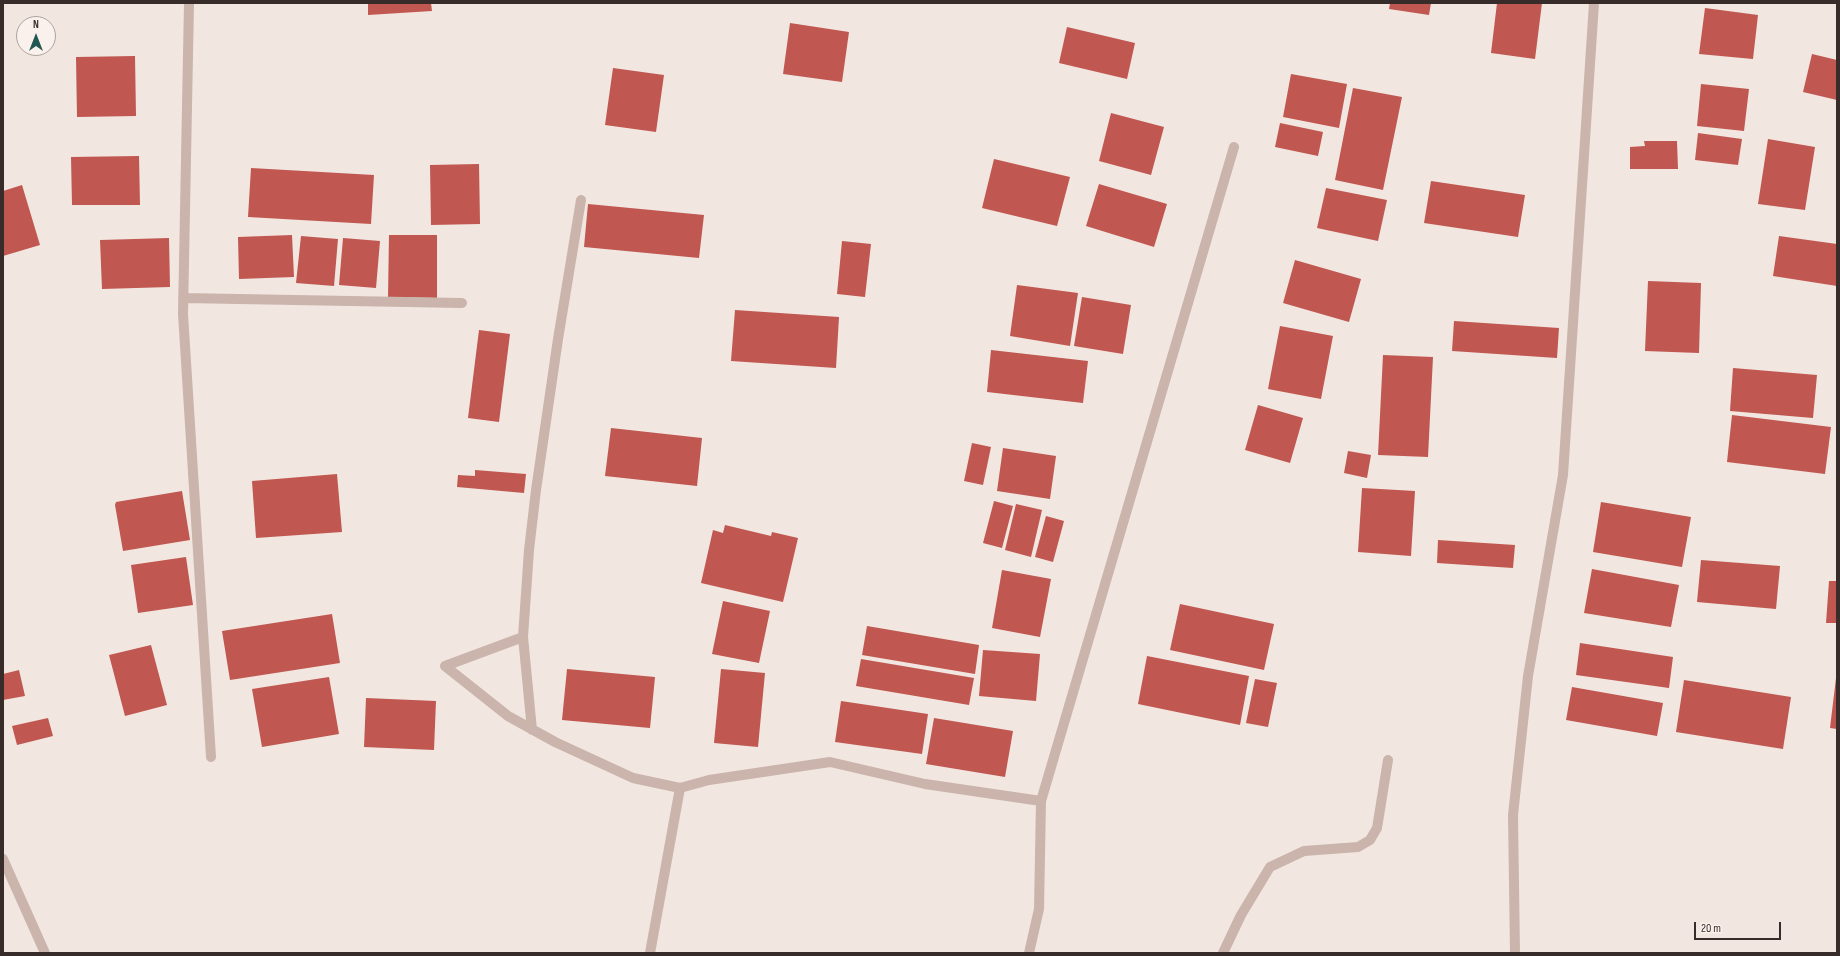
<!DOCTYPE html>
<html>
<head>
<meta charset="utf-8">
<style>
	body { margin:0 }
	#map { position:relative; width:1840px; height:956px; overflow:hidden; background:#f2e6e0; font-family:"Sofia Sans Condensed",sans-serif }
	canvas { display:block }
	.frame { position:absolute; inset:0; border:4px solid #382c2b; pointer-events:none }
	.north { position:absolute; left:16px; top:16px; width:40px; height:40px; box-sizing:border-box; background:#faf1ec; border:1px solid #aca29f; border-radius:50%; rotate:0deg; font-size:11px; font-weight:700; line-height:16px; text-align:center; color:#382c2b }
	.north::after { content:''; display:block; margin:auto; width:14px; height:18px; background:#225852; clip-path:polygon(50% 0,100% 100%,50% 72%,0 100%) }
	.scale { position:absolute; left:1694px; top:922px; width:87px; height:18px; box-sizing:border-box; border:2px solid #382c2b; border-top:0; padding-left:5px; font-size:12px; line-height:14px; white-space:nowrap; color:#382c2b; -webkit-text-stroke:3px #faf1ec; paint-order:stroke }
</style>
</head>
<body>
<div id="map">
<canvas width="1840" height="956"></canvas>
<div class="frame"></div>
<div class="north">N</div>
<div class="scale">20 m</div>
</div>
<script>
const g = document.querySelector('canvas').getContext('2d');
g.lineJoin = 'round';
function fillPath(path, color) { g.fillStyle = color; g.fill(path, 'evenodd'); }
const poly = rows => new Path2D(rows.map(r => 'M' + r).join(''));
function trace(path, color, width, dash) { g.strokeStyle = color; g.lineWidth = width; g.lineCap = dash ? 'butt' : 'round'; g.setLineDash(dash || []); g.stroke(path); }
const building = poly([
	[368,3,431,3,432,11,368,15],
	[1390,3,1431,3,1429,15,1389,9],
	[1497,3,1542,3,1535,59,1491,53],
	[1705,8,1758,15,1753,59,1699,54],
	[790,23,849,32,842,82,783,74],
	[1067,27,1135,43,1127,79,1059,63],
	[1812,54,1837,60,1837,100,1803,92],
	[135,56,136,116,77,117,76,57],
	[613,68,664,75,656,132,605,125],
	[1291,74,1347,84,1339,128,1283,117],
	[1701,84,1749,89,1744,131,1697,126],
	[1353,88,1402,97,1383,190,1335,180],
	[1111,113,1164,127,1151,175,1099,161],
	[1280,123,1323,132,1318,156,1275,147],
	[1698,133,1742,139,1738,165,1695,160],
	[1768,139,1815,147,1805,210,1758,204],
	[1644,141,1677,141,1678,169,1630,169,1630,147,1645,146],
	[139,156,140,205,72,205,71,157],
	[994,159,1070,177,1057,226,982,208],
	[479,164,480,224,431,225,430,165],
	[251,168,374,175,371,224,248,217],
	[1431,181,1525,195,1518,237,1424,223],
	[1099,184,1167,204,1154,247,1086,226],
	[22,185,40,245,3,256,3,191],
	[1326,188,1387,200,1378,241,1317,228],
	[588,204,704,215,699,258,584,247],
	[292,235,294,277,239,279,238,237],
	[389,235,437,235,437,298,388,297],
	[301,236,338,239,334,286,296,283],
	[1779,236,1837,244,1837,286,1773,276],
	[169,238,170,287,102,289,100,240],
	[343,238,380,241,376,288,339,285],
	[842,241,871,244,865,297,837,294],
	[1295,260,1361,279,1349,322,1283,303],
	[1648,281,1701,283,1699,353,1645,351],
	[1017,285,1078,293,1070,346,1010,336],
	[1082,297,1131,305,1123,354,1074,346],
	[735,310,839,317,836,368,731,361],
	[1454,321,1559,328,1557,358,1452,351],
	[1280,326,1333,336,1321,399,1268,389],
	[479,330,510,334,499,422,468,418],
	[991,350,1088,361,1083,403,987,392],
	[1383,355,1433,357,1428,457,1378,455],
	[1733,368,1817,375,1813,418,1730,411],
	[1258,405,1303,418,1290,463,1245,450],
	[1732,415,1831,427,1825,474,1727,462],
	[611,428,702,438,697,486,605,476],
	[972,443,991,447,983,485,964,481],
	[1003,448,1056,456,1050,499,997,491],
	[1348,451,1371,455,1367,478,1344,473],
	[475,470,526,474,524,493,457,487,458,475,475,476],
	[337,474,342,532,256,538,252,481],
	[1362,488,1415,491,1411,556,1358,552],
	[182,491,190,540,123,551,115,505,116,502],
	[994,501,1013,506,1002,548,983,543],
	[1601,502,1691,517,1682,567,1593,552],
	[1016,504,1042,510,1031,557,1005,550],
	[1046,516,1064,521,1053,562,1035,557],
	[725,525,771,536,772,532,798,538,783,602,701,583,713,530,723,533],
	[1438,540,1515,545,1513,568,1437,563],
	[186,557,193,605,138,613,131,565],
	[1701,560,1780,566,1776,609,1697,602],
	[1592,569,1679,585,1671,627,1584,613],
	[1002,570,1051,579,1040,637,992,628],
	[1829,581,1837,581,1837,623,1826,623],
	[723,601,770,611,759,663,712,654],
	[1180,604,1274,624,1264,670,1170,650],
	[332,614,340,663,230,680,222,631],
	[867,626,979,645,975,674,862,655],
	[1580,643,1673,657,1669,688,1576,675],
	[151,645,167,705,125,716,109,655],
	[983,650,1040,654,1036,701,979,696],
	[1147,656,1249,676,1240,725,1138,704],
	[861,659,974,678,969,705,856,686],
	[567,669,655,677,650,728,562,720],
	[721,669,765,673,758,747,714,743],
	[19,670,25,696,3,700,3,674],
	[329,677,339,734,262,747,252,689],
	[1836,678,1837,678,1837,729,1830,728],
	[1255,679,1277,683,1268,727,1246,723],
	[1684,680,1791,697,1783,749,1676,732],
	[1572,687,1663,703,1657,736,1566,720],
	[366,698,436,701,434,750,364,747],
	[841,701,928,714,922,754,835,742],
	[48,718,53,736,17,745,12,726],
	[934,718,1013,731,1005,777,926,764]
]);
const minor = poly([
	[189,3,183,314,211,757],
	[183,298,462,303],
	[445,666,508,716,555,742,633,778,680,788,709,780,830,762,925,784,1041,801],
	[445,666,523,637],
	[532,730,523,637,529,550,536,490,558,339,581,200],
	[650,953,680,788],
	[1029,953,1039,909,1041,801,1234,147],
	[1223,953,1241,915,1270,867,1304,851,1358,847,1370,840,1377,828,1388,760],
	[1515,953,1513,815,1528,676,1563,475,1594,3]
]);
const tertiary = poly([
	[3,859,45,953]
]);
fillPath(building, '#c05750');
trace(minor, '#cab4ac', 10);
trace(tertiary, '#cab4ac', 10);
</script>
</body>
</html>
